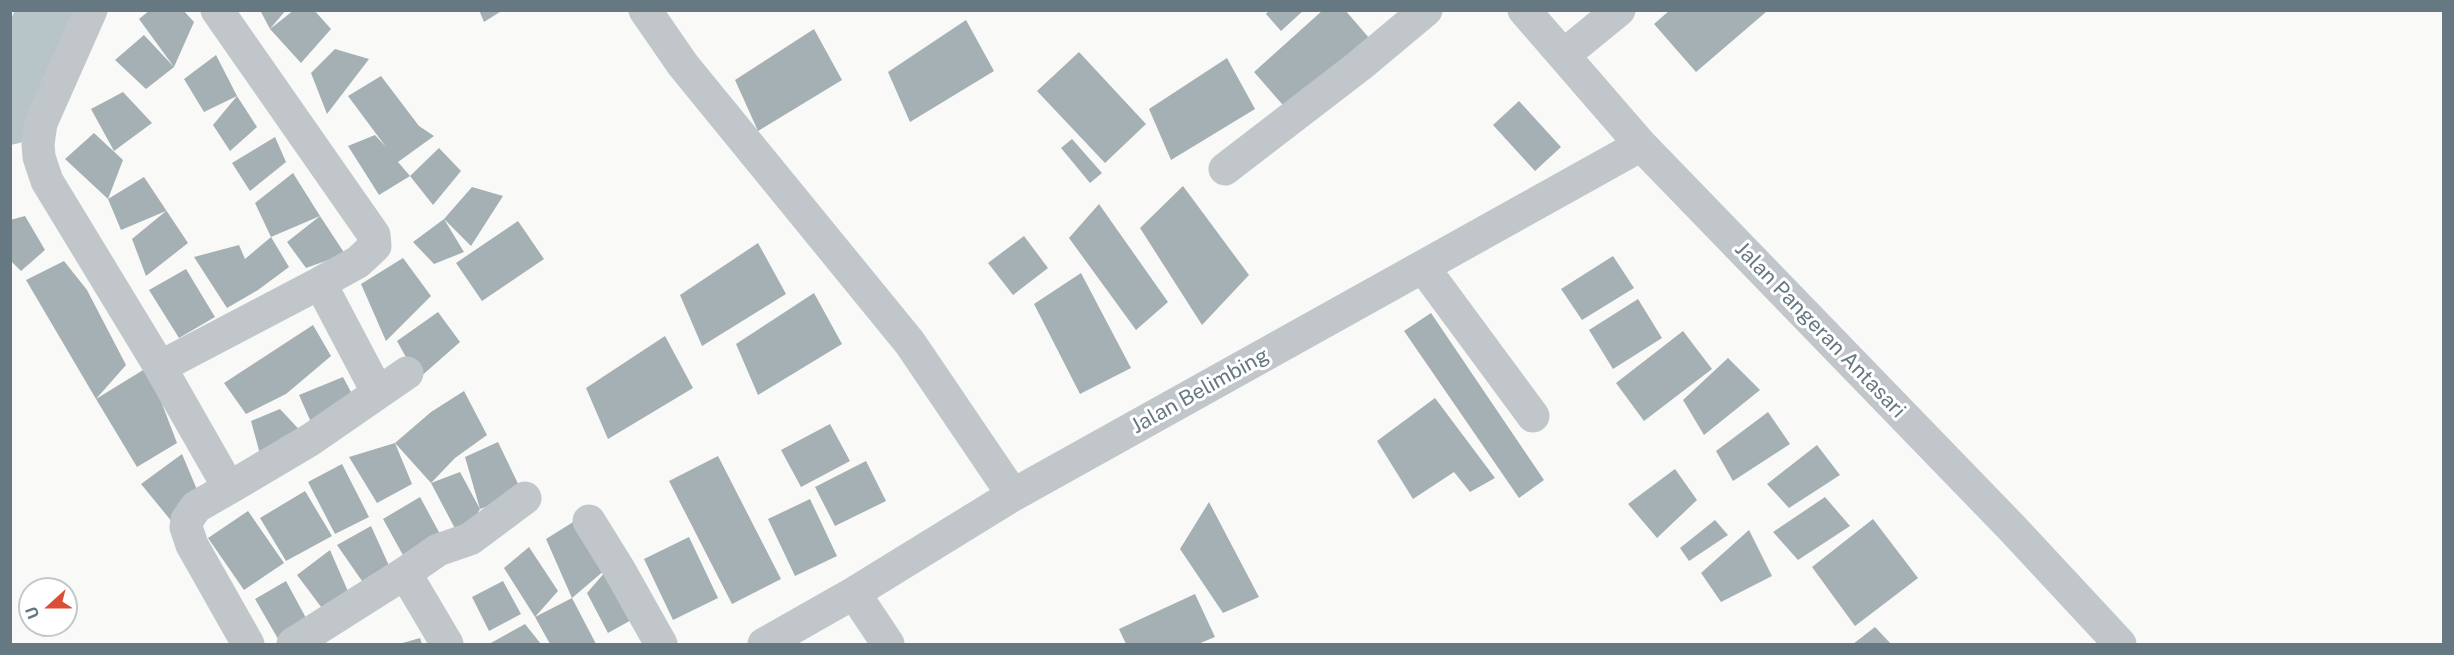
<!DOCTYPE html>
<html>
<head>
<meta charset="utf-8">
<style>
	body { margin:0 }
	#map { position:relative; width:2454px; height:655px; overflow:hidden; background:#f9f9f7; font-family:"Public Sans",sans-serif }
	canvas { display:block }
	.frame { position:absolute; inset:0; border:12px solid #667881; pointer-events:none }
	.north { position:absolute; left:18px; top:577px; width:60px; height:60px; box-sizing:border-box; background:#fff; border:2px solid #c2c9cd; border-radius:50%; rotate:249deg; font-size:16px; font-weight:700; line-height:24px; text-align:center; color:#667881 }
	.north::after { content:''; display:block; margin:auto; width:21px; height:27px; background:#db4d35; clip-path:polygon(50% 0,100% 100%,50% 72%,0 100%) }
</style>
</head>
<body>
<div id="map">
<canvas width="2454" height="655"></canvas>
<div class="frame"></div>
<div class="north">U</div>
</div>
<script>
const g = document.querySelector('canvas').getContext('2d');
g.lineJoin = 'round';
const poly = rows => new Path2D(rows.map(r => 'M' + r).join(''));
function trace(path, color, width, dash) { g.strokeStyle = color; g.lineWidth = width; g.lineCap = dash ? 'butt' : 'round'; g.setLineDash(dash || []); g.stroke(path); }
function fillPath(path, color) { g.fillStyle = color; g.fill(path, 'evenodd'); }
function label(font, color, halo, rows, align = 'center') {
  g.font = font + ' "Public Sans",sans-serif'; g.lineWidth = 6; g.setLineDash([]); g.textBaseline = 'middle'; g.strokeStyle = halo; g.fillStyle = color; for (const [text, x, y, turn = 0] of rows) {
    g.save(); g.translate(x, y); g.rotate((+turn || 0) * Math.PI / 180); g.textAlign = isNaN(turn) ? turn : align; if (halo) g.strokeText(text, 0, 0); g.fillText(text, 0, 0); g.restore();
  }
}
const river = poly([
	[10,113,27,59,50,10]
]);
const building = poly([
	[150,10,183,10,194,22,174,67,146,89,115,60,144,35,174,67,139,19],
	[260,10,286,10,270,29],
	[294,10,314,10,331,29,301,63,270,29],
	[479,10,503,10,484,22],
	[1269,10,1304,10,1281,31,1266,14],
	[1323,10,1345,10,1370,39,1289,112,1254,72],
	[1670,10,1765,10,1766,12,1696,72,1654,24],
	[966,20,994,71,910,122,888,72],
	[814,29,842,80,758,131,735,80],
	[335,49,369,59,327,114,311,73],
	[1079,52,1146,124,1105,163,1037,91],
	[216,55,237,96,257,127,230,151,213,125,237,96,204,112,184,79],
	[1227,58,1255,109,1171,160,1149,109],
	[381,76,419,126,434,136,398,162,410,176,379,195,348,146,375,135,386,147,348,96],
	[123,92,152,123,114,151,91,109],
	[1519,101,1561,147,1535,171,1493,125],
	[94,133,123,160,108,199,144,177,188,243,146,276,132,239,166,211,121,230,108,199,65,159],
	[275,137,286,162,250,191,232,163],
	[1072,139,1102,173,1090,183,1061,148],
	[439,148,461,171,433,205,410,176],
	[293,173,320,216,345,254,306,268,287,242,320,216,271,237,255,203],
	[1183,186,1249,275,1202,325,1140,228],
	[472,187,503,196,471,246,444,219],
	[1099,204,1168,302,1136,330,1069,238],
	[25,216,45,250,21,271,10,260,10,220],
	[444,219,464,252,434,264,413,242],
	[518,221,544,259,482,301,456,263],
	[1024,236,1048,268,1013,295,988,263],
	[271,237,289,267,258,290,227,308,194,257,239,245,245,259],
	[758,243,786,294,702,346,680,295],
	[1613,256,1634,288,1582,320,1561,289],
	[403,258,431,296,386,341,361,284],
	[64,261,87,290,126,365,96,399,26,280],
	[186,269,215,317,179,338,149,290],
	[1081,273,1131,368,1080,394,1034,304],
	[814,293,842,344,758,395,736,344],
	[1638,299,1662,338,1613,369,1589,330],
	[438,312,460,342,418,379,397,341],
	[1431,313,1544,480,1519,498,1404,331],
	[313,325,331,356,286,394,246,414,224,383],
	[1683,331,1712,369,1644,421,1616,383],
	[665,336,693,388,608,439,586,388],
	[1728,358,1760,390,1704,435,1683,400],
	[148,367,177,443,137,467,96,399],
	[343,377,358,405,314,429,299,395],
	[464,391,487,435,455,458,431,483,395,443,431,412],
	[1435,398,1495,478,1470,492,1454,472,1413,499,1377,441],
	[280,409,307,438,263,465,251,421],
	[1768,412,1790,444,1733,481,1716,451],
	[830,424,850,461,801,487,781,450],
	[498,442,523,494,480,509,465,457],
	[395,443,412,484,377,503,349,457],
	[1817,445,1840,475,1789,508,1767,484],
	[182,454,198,492,173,523,141,484],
	[718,456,781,579,732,604,669,481],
	[866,461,886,501,835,526,815,487],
	[342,464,369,517,335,534,308,482],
	[1675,469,1697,500,1657,538,1628,504],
	[460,472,480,509,461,540,431,483],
	[305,491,332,536,286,561,260,518],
	[420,497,440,534,409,566,383,519],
	[1825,497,1850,526,1798,560,1773,532],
	[810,499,837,556,795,576,768,519],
	[1209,502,1259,597,1223,613,1180,549],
	[248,511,284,563,244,590,208,538],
	[578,519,612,564,642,614,608,633,587,593,612,564,572,598,546,539],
	[1873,519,1918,578,1855,626,1812,567],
	[1715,520,1728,535,1689,561,1680,548],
	[371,526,391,570,371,594,337,545],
	[1749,530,1772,576,1721,602,1701,573],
	[689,537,718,598,673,620,644,559],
	[529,547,558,591,535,617,504,568],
	[330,550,350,596,331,620,297,575],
	[286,581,312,629,281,644,255,599],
	[503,581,521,614,489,631,472,597],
	[1195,594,1215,637,1198,644,1126,644,1119,629],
	[572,598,596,644,550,644,535,617],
	[525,624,541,644,489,644],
	[1875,627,1891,644,1853,644],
	[420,638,422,644,399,644]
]);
const minor = poly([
	[91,10,41,123,38,144,39,157,47,181,160,367,229,488,196,507,187,520,186,527,192,545,248,644],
	[217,10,374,235,375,246,358,262,320,283,378,393,310,440,229,488],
	[645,10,683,65,910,343,1013,495],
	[1524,10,1641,145,2012,528,2120,644],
	[1564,55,1619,10],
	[1225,169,1359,66,1426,10],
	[1423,267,1533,416],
	[160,367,320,283],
	[378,393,407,373],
	[589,521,620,571,661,644],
	[405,573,438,550,470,539,525,498],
	[854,593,888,644],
	[293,644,405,573,447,644],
	[764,644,854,593,1013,495,1641,145]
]);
const streetNames = [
	["Jalan Pangeran Antasari",1820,330,46],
	["Jalan Belimbing",1200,391,-29]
];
trace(river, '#b8c5c8', 63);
fillPath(building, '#a5b0b4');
trace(minor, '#c0c6c9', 33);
label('21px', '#667881', '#fff', streetNames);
</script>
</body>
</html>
